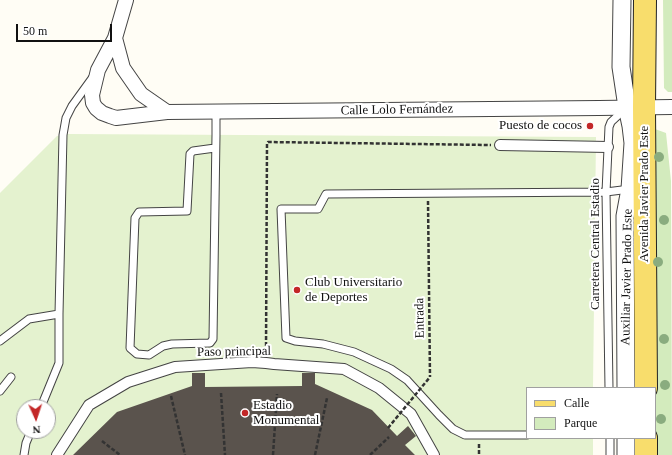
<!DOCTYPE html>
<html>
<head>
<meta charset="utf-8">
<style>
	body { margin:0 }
	#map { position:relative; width:672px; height:455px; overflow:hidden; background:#fffdf5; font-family:"Times New Roman",serif }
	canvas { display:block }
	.legend { position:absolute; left:526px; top:387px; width:130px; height:52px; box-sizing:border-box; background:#fff; border:1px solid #a0a0a0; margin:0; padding:5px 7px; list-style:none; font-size:12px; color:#111 }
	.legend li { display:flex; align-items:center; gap:8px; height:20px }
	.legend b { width:20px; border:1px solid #a0a0a0 }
	.north { position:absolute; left:16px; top:399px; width:40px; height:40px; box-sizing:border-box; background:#fff; border:1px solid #a0a0a0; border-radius:50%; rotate:177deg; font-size:11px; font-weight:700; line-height:16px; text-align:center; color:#111 }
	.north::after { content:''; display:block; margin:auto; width:14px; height:18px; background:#c32727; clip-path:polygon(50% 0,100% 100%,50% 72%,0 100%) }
	.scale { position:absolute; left:16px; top:24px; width:96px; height:18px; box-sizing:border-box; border:2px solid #111; border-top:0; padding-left:5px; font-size:12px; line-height:14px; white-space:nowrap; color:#111; -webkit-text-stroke:3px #fff; paint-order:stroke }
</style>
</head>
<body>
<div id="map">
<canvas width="672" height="455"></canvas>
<ul class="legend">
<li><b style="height:5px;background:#f8dd6c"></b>Calle</li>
<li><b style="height:11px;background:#d3ebbd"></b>Parque</li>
</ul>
<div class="north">N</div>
<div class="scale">50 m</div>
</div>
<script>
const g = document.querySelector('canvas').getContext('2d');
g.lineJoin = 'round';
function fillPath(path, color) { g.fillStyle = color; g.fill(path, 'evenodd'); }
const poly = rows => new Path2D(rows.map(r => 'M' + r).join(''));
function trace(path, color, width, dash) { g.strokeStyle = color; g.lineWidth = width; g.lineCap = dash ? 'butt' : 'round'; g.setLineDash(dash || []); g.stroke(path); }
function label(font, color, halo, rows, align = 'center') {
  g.font = font + ' "Times New Roman",serif'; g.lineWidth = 4; g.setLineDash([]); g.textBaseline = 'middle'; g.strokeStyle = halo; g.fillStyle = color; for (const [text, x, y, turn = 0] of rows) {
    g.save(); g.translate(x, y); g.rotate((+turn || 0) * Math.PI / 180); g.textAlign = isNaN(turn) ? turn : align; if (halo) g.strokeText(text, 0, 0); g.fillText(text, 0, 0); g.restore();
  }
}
const green = poly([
	[663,0,672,0,672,92,668,92,664,88],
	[655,129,666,133,671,181,672,455,652,455,655,438,654,139]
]);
const pitch = poly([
	[68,134,596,137,593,388,527,388,527,438,593,438,593,455,0,455,0,193,57,136],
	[24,407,48,407,48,431,24,431]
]);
const building = poly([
	[192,373,205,373,205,387,302,386,302,373,315,373,315,384,372,410,397,436,408,426,416,436,405,445,415,455,73,455,117,412,192,386]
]);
const path = poly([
	[428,201,430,377],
	[266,352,267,144,268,142,491,145],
	[221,393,225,455],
	[171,396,185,455],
	[102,441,120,455],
	[479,444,479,455],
	[273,455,277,394],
	[315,455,327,398],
	[370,455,389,437]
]);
const service = poly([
	[215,148,193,151,190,154,187,211,139,212,135,218,130,348,137,354,149,355,163,346,172,344,210,343,213,339,216,135,216,111],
	[0,341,29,319,59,314],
	[609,388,606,192,609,127,611,122,625,109],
	[0,391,11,377],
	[41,407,59,363,59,314,63,135,66,118,72,106,93,77],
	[527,435,465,435,453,429,439,415,407,380,391,369,354,352,323,344,295,341,286,338,281,209,318,209,326,194,606,192,630,189],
	[24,455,26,443,31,431],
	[610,455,610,438]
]);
const pedestrian = poly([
	[500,145,608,147],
	[57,455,89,405,128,382,175,367,252,362,266,363,274,364,344,369,379,388,411,414,434,455]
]);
const minor = poly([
	[126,0,115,38,98,70,92,95,93,103,96,108,102,113,110,116,116,118,167,112,599,108,672,107],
	[115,38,123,68,141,94,167,112]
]);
const tertiary = poly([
	[622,0,621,67,627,107,631,126,633,143,630,189,625,216,626,388],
	[626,438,626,455]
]);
const primary = poly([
	[645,0,644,107,646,388],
	[646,438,646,455]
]);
const pathBridge = poly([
	[388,428,430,377]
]);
const trees = [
	[659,157],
	[664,220],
	[658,262],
	[664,339],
	[665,385],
	[661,419]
];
const markers = [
	[590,126,4,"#c32727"],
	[297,290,4,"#c32727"],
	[245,413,4,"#c32727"]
];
const streetNames = [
	["Calle Lolo Fernández",397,110,-1],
	["Avenida Javier Prado Este",645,194,-90],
	["Carretera Central Estadio",596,244,-90],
	["Auxiliar Javier Prado Este",627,277,-89],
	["Entrada",420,318,-91],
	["Paso principal",234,352,-1]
];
const poiNames = [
	["Puesto de cocos",582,126,"right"],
	["Club Universitario",305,283],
	["de Deportes",305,298],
	["Estadio",253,406],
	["Monumental",253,421]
];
fillPath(green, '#d3ebbd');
fillPath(pitch, '#e4f2cf');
fillPath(building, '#5a534d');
trace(service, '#444', 9);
trace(pedestrian, '#444', 12);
trace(minor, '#444', 16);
trace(tertiary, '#444', 19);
trace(primary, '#222', 24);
trace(path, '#333', 2.5, [4, 2]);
trace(service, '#fff', 7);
trace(pedestrian, '#fff', 10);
trace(minor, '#fff', 14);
trace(tertiary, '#fff', 17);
trace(primary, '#f8dd6c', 22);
trace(pathBridge, '#333', 2.5, [4, 2]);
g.fillStyle = '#8aac7f';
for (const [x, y] of trees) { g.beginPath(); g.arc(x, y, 5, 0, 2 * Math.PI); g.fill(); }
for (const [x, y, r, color] of markers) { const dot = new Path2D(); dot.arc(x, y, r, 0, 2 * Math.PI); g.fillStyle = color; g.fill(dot); trace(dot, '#fff', 1.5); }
label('13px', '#111', '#fff', streetNames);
label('13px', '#111', '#fff', poiNames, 'left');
</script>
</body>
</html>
